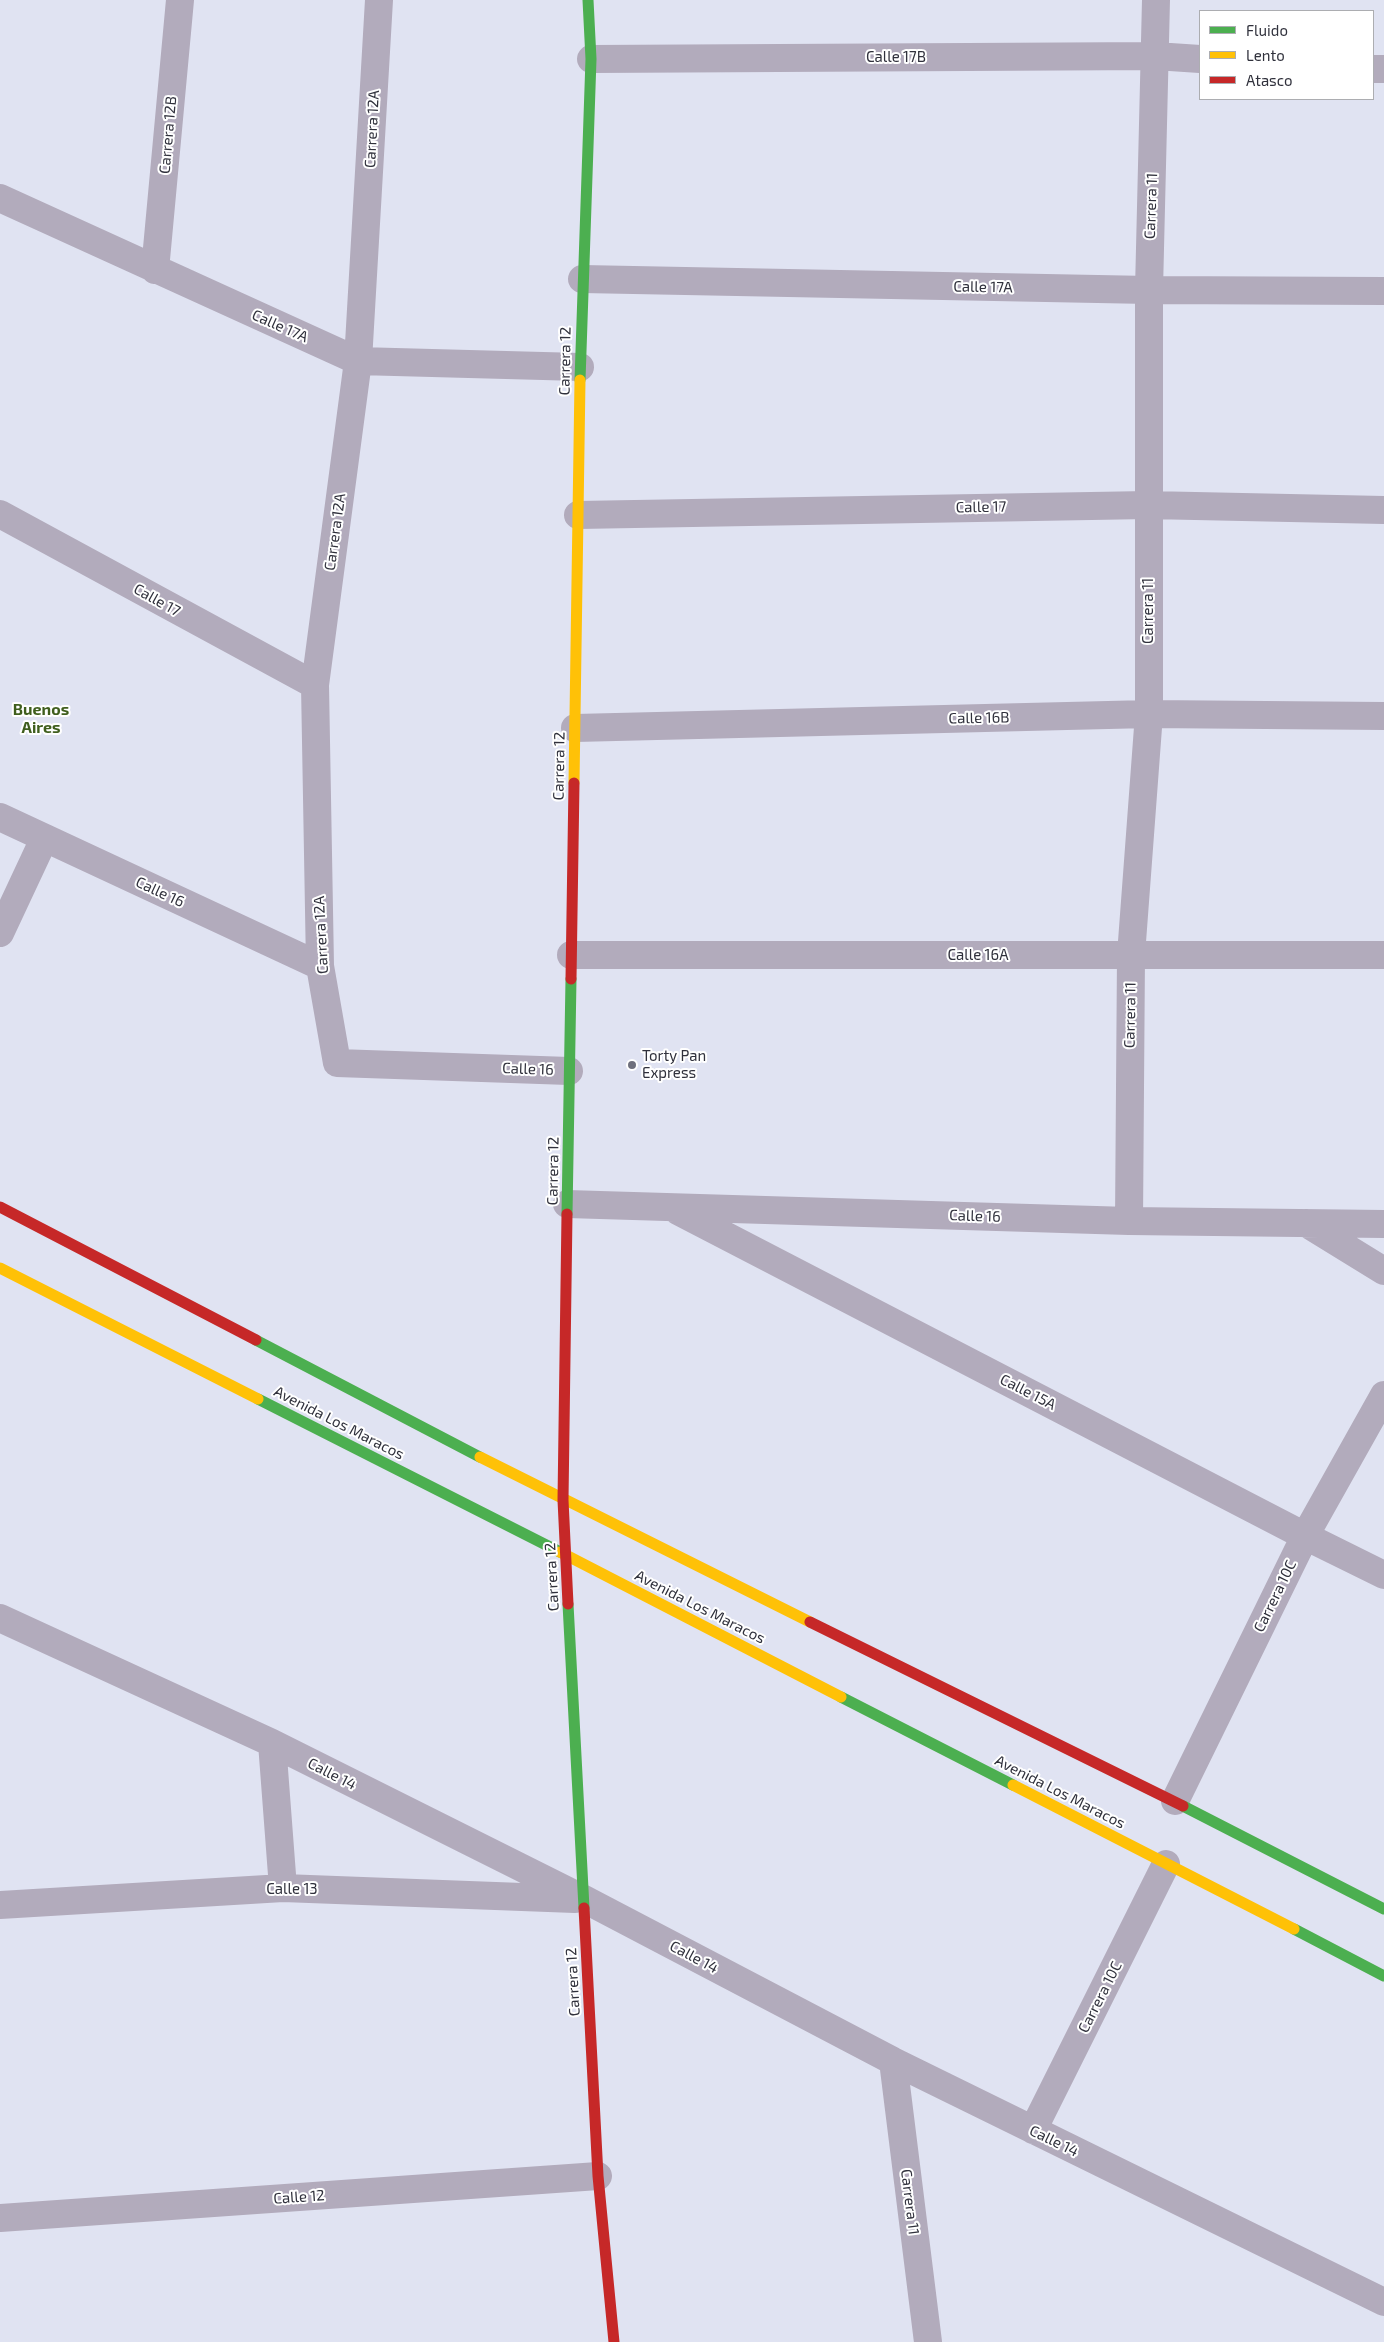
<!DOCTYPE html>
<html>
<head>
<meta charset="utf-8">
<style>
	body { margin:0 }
	#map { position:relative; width:1384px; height:2342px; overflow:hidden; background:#e0e3f2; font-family:"Exo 2",sans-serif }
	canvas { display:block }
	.legend { position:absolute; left:1199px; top:10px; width:175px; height:90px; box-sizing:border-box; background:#fff; border:1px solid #acadb1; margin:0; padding:6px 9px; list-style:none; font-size:15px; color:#30313c }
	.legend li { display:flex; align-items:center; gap:10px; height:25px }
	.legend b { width:25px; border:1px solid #acadb1 }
</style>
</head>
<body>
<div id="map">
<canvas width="1384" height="2342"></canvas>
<ul class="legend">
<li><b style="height:6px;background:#4caf50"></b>Fluido</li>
<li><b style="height:6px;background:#ffc107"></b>Lento</li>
<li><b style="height:6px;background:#c62828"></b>Atasco</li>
</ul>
</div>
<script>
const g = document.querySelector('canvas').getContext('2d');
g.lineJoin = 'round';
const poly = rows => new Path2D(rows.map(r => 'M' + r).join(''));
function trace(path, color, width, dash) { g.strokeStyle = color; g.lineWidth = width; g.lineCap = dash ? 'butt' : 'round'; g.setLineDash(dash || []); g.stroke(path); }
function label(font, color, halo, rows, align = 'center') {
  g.font = font + ' "Exo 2",sans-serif'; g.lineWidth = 4; g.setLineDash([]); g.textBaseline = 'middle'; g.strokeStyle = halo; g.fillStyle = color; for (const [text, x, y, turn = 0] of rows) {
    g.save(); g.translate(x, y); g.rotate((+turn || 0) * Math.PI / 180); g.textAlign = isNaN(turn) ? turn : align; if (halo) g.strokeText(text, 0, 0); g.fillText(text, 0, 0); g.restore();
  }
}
const street = poly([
	[379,0,358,361,315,685,320,966,337,1063,569,1071],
	[591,59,1155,56,1200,59],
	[1373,69,1384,69],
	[0,198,358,361,580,367],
	[155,270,180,0],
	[582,279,1149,290,1384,291],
	[0,514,315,685],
	[578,515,1148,505,1384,510],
	[575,728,1149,714,1384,716],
	[0,817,320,966],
	[0,933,44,839],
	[571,955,1384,955],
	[567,1204,1129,1221,1384,1224],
	[678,1211,1305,1536,1384,1575],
	[1129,1221,1131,955,1149,714,1149,290,1156,0],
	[1306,1223,1384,1271],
	[0,1618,272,1743,584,1899,893,2061,1384,2302],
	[272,1743,283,1888],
	[1175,1801,1305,1536,1384,1395],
	[0,1905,283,1888,575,1899],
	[893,2061,928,2342],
	[1033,2130,1166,1864],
	[0,2218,598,2176]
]);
const fast = poly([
	[580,380,591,59,588,0],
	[567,1214,571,979],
	[256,1340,480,1457],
	[258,1399,560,1552],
	[568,1604,584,1908],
	[841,1697,1013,1785],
	[1183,1806,1384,1909],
	[1294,1929,1384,1976]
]);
const slow = poly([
	[574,783,580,380],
	[0,1268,258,1399],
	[480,1457,810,1622],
	[560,1552,841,1697],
	[1013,1785,1294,1929]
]);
const jam = poly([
	[571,979,574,783],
	[0,1207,256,1340],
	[567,1214,563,1500,568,1604],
	[810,1622,1183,1806],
	[584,1908,598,2176,614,2342]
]);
const markers = [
	[632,1065,5,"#6e6f7c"]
];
const streetNames = [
	["Calle 17B",896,57],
	["Carrera 12A",372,129,-87],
	["Carrera 12B",168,135,-85],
	["Carrera 11",1151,206,-88],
	["Calle 17A",983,287,1],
	["Calle 17A",280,326,24],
	["Carrera 12",565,361,-89],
	["Calle 17",981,507,-1],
	["Carrera 12A",335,532,-82],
	["Calle 17",157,600,29],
	["Carrera 11",1148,611,-90],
	["Calle 16B",979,718,-1],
	["Carrera 12",559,766,-89],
	["Calle 16",160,892,25],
	["Carrera 12A",321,935,-93],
	["Calle 16A",978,955],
	["Carrera 11",1130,1015,-89],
	["Calle 16",528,1069,2],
	["Carrera 12",553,1171,-89],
	["Calle 16",975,1216,2],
	["Calle 15A",1028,1392,27],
	["Avenida Los Maracos",339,1423,27],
	["Carrera 12",552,1577,-93],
	["Carrera 10C",1275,1596,-64],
	["Avenida Los Maracos",700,1607,27],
	["Calle 14",332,1774,27],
	["Avenida Los Maracos",1060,1792,27],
	["Calle 13",292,1889],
	["Calle 14",694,1957,28],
	["Carrera 12",573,1982,-93],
	["Carrera 10C",1100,1997,-63],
	["Calle 14",1054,2141,26],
	["Calle 12",299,2197,-4],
	["Carrera 11",910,2202,83]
];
const poiNames = [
	["Torty Pan",642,1056],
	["Express",642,1073]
];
const neighbourhoodNames = [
	["Buenos",41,710],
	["Aires",41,728]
];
trace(street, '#b2abbc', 28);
trace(fast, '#4caf50', 11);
trace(slow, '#ffc107', 11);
trace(jam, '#c62828', 11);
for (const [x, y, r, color] of markers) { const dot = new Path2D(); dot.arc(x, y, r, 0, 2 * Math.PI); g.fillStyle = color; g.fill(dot); trace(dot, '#fff', 2); }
label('15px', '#30313c', '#fff', streetNames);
label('15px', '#30313c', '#fff', poiNames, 'left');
label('bold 16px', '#3f5e1d', '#fff', neighbourhoodNames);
</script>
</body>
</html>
